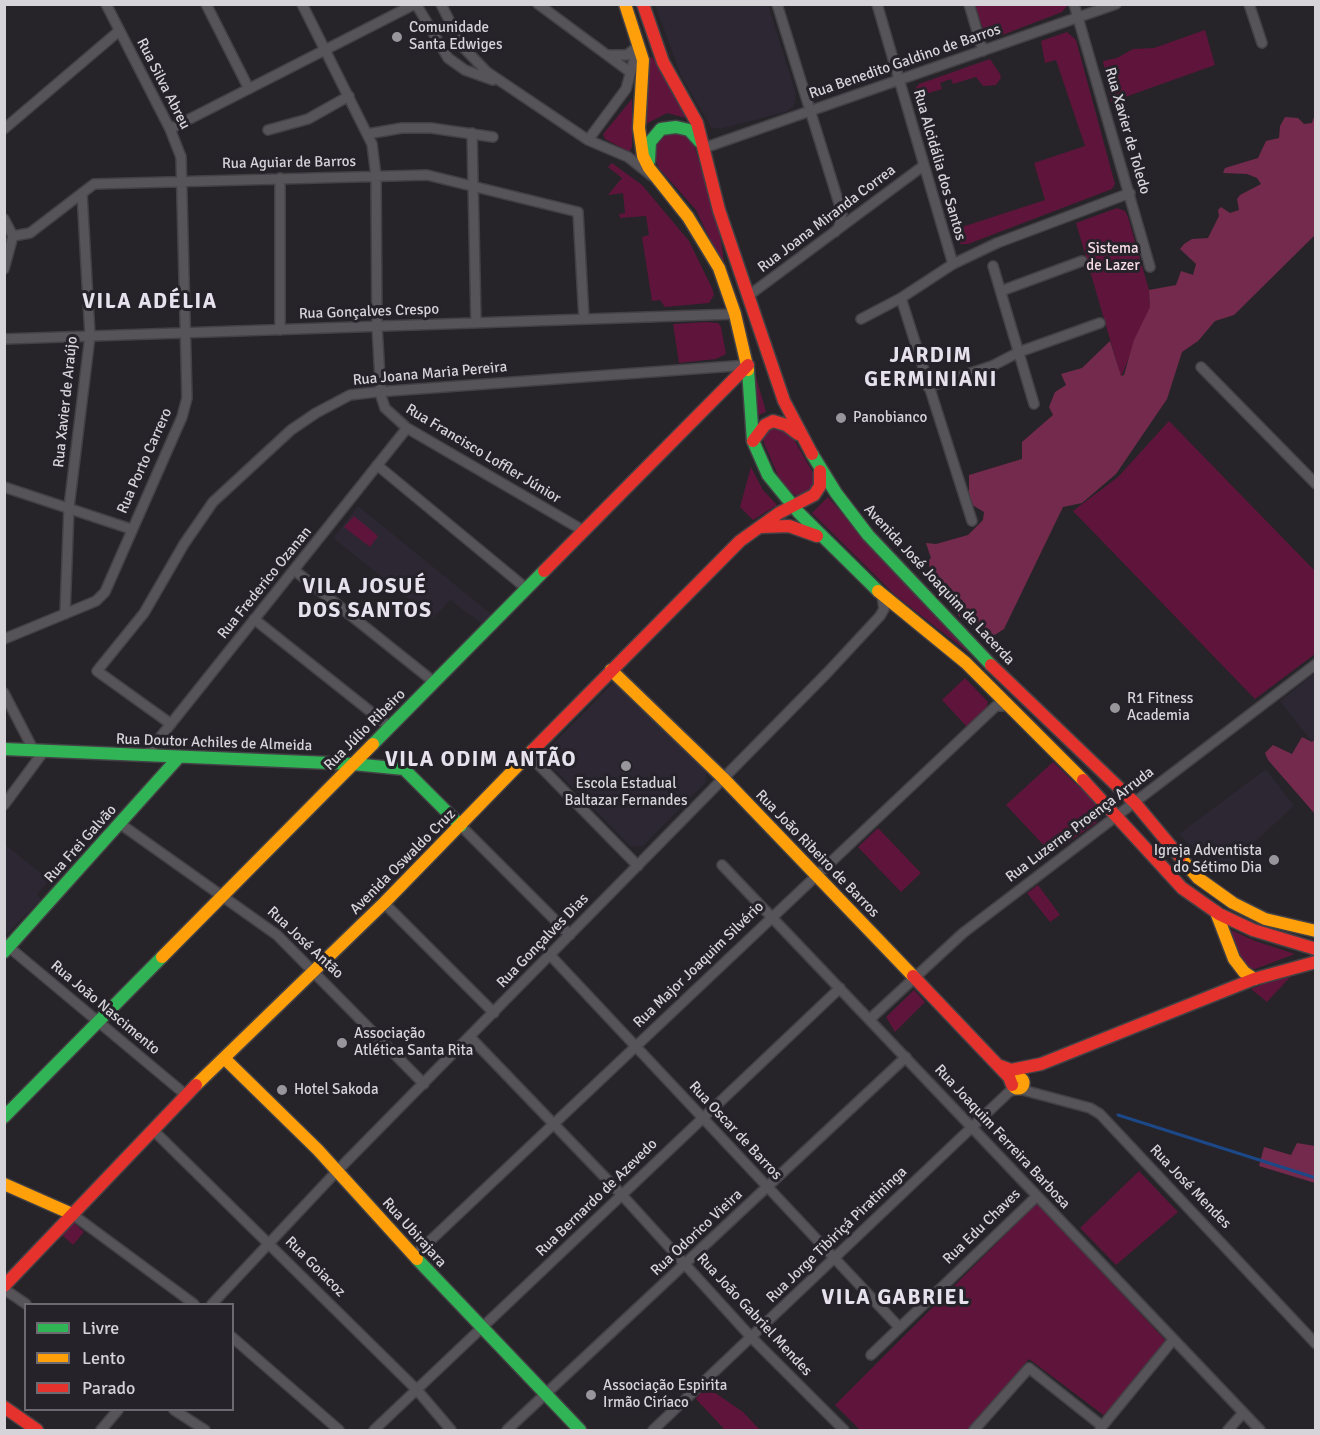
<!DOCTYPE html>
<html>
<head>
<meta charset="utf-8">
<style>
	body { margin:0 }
	#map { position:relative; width:1320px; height:1435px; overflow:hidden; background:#262428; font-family:Signika,sans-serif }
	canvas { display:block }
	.frame { position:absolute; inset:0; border:6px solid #d6d4d9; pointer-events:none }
	.legend { position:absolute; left:24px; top:1303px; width:210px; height:108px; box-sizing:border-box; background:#26222a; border:2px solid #6c6970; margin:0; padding:8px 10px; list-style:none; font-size:18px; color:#d6d4d9 }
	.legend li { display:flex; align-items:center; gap:12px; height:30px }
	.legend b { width:30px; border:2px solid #6c6970 }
</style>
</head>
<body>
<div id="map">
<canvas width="1320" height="1435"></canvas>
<div class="frame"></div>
<ul class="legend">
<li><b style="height:8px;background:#30b455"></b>Livre</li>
<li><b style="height:8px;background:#ff9f0a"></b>Lento</li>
<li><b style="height:8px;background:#e5322d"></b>Parado</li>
</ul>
</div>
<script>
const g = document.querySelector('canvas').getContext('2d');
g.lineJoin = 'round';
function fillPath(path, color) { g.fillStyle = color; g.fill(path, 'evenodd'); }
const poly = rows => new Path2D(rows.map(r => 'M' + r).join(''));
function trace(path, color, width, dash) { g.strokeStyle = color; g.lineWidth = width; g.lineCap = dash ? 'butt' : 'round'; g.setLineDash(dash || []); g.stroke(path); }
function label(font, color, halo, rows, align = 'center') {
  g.font = font + ' Signika,sans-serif'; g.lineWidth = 6; g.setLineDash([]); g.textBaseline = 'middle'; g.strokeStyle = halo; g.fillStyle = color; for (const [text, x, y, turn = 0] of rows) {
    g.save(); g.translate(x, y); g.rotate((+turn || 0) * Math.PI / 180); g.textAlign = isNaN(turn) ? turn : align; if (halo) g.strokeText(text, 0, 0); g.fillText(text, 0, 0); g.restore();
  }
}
const built = poly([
	[655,5,768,5,796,94,794,106,788,111,720,129,711,127,682,78],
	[358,506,491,614,482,624,450,600,433,618,333,538],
	[1315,673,1315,739,1312,742,1280,701],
	[618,683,706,772,706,782,643,846,631,847,545,760,547,750,612,684],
	[1266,769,1294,806,1219,874,1179,834],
	[4,844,50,880,37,894,41,899,7,934,4,931]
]);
const green = poly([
	[1027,4,1067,6,1062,12,992,39,986,38,975,5],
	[1205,30,1215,65,1111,102,1103,61,1117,58,1133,49,1154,48],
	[1067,32,1076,40,1115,184,1112,189,968,244,960,244,944,202,951,200,962,227,1045,200,1034,163,1085,146,1056,60,1045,63,1041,41],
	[651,57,654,59,686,118,667,113,644,125,647,58],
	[990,59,1000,74,1001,78,996,85,983,86,976,77,953,84,951,79,940,83,942,89,916,97,915,89,919,84],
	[632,99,632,147,629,152,605,139,603,134],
	[672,132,682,133,692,139,718,222,725,268,766,412,751,418,751,390,717,254,696,210,659,168,655,159,655,150,659,139],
	[612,163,642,185,689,241,712,288,714,295,709,303,665,307,660,300,652,301,642,237,649,235,646,216,620,218,619,214,625,213,623,193,608,195,622,178,608,167],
	[1117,208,1125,211,1128,217,1149,290,1150,307,1121,377,1076,223],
	[707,322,718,323,721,327,726,354,716,359,679,363,673,324],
	[1169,421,1315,571,1315,654,1255,699,1073,511,1118,477],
	[771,426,787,429,796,443,813,473,814,480,811,492,800,496,795,495,781,482,764,443,763,434],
	[751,467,763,490,777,505,753,520,740,507],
	[828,497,888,566,1129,803,1126,805,983,664,895,595,812,513],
	[354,516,378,536,370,547,344,527],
	[965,678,988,702,986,709,968,728,942,700],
	[1053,762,1099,806,1101,815,1096,823,1052,854,1006,805],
	[878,828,921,873,901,892,858,847],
	[1038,885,1060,915,1050,922,1027,893],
	[1231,930,1255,941,1295,954,1255,969,1247,968,1240,960],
	[1293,974,1267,1002,1251,989,1271,981],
	[914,990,925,1002,895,1032,886,1017],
	[1139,1171,1178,1212,1116,1265,1080,1228],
	[1037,1203,1167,1342,1106,1417,1029,1359,968,1430,860,1430,835,1405],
	[73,1222,84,1232,73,1245,62,1235],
	[705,1386,743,1412,760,1430,725,1430,696,1399]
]);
const forest = poly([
	[1315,114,1315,235,1234,315,1215,321,1198,341,1182,352,1167,399,1116,474,1082,503,1063,507,1004,629,990,638,960,617,930,581,929,560,931,558,926,543,936,544,968,535,983,520,984,512,969,503,969,475,1022,459,1022,442,1053,415,1049,407,1055,392,1066,385,1061,374,1082,368,1110,341,1121,376,1124,375,1134,340,1150,307,1149,290,1176,285,1181,271,1193,275,1196,264,1180,249,1184,244,1192,239,1208,238,1219,216,1218,210,1221,207,1230,213,1239,210,1237,199,1240,195,1261,184,1257,178,1247,174,1223,173,1225,168,1258,158,1266,141,1279,138,1280,126,1285,117,1298,118,1304,124,1312,123],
	[1302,737,1312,742,1315,739,1315,814,1268,760,1265,753,1273,745,1292,754],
	[1297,1143,1315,1146,1315,1183,1259,1166,1264,1147,1291,1155]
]);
const stream = poly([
	[1118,1115,1316,1178]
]);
const street = poly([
	[206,4,249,89],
	[302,4,372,144,376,176,377,326,381,396,385,408,407,428,584,531],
	[416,4,448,58,465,70,493,80],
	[441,4,462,46,487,72,588,140,628,157,652,176],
	[538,4,630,72],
	[777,4,842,213,839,227,835,232],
	[877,4,953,264],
	[969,4,983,51],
	[1074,4,1150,267],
	[1249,4,1262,43],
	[609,55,627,55,637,47],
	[4,129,119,31],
	[170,129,415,4],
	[268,130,308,119,349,96],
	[472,133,476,323],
	[367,134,402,128,431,128,493,137],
	[588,140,626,89,638,45],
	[704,148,1116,4],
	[280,178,280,330],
	[4,219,13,236,4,269],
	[13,236,30,233,94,184,427,175,578,212,584,319],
	[993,266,1034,404],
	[1001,291,1082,261],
	[748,296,923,166],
	[901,298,972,521],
	[861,319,901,298,953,264,997,243,1130,193],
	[4,339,735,314],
	[1201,367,1316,484],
	[928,387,992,366,1019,352,1100,323],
	[377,465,527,589],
	[4,487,131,529],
	[294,570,434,682],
	[65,614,69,507,90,336,82,193],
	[254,619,390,727],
	[4,639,96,601,105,592,182,417,187,398,181,157,170,129,106,4],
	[4,693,34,751],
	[171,724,97,671,144,613,184,544,213,502,291,430,316,413,350,395,376,392,748,365],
	[146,755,407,428],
	[529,755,638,866],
	[4,805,44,751],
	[119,823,277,935,424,1084],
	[461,826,570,935],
	[722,865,1260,1430],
	[384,903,494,1013],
	[4,943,186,1095],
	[550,955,899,1327],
	[870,1019,963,933,1316,664],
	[470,1037,622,1195,751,1337,844,1430],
	[1019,1089,1090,1108,1100,1114,1316,1344],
	[153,1130,417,1390,451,1430],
	[72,1214,194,1304],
	[414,1256,996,706,1010,706],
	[4,1289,26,1304],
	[212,1304,337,1171,827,673,880,616,884,609,882,595],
	[232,1337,339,1430],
	[871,1355,1037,1196],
	[174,1410,205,1430],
	[1100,1429,1173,1340],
	[101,1430,118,1410],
	[374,1430,840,988],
	[507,1430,906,1057],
	[653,1430,1009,1092,1017,1089],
	[974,1430,1029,1368,1102,1426],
	[1228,1430,1243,1413]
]);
const fast = poly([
	[649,161,650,142,661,129,676,127,689,130,700,142],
	[748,370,753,441,768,475,799,513,878,591],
	[812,454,836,493,868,535,991,665],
	[373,744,544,571],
	[4,749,353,764,404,769,461,826],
	[4,952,179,757],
	[4,1117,162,957],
	[417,1259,580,1430]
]);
const slow = poly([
	[625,4,643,60,639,128,643,156,649,168,688,217,719,268,735,314,748,370],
	[878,591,966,663,1083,780],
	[611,670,723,778,913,976],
	[1180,857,1198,878,1233,903,1265,919,1316,931],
	[1216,912,1234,959,1244,972,1254,979],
	[162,957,373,744],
	[224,1058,318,1150,417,1259],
	'1012.5 1083a5.5 5.5 0 1 1 11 0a5.5 5.5 0 1 1-11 0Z',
	[196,1085,384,903,533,750],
	[4,1184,72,1214]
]);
const jam = poly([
	[643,4,663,62,697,123,719,210,784,401,812,454],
	[753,441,765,425,773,421,786,425,798,434],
	[761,527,789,526,817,536],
	[544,571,748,365],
	[991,665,1135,803,1180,857],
	[533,750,740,541,779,513,814,495,820,486,820,471],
	[1083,780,1182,888,1219,914,1253,930,1316,949],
	[913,976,1009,1077,1012,1085],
	[1000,1066,1011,1070,1041,1064,1254,979,1316,962],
	[4,1286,196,1085],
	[4,1407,37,1430]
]);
const markers = [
	[397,37,6,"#98969b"],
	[841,418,6,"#98969b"],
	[1115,708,6,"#98969b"],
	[626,766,6,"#98969b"],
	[1274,860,6,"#98969b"],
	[342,1043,6,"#98969b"],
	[282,1090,6,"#98969b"],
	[591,1395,6,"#98969b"]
];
const poiNames = [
	["Comunidade",409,28],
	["Santa Edwiges",409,45],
	["Panobianco",853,418],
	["R1 Fitness",1127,699],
	["Academia",1127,716],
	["Escola Estadual",626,784,"center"],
	["Baltazar Fernandes",626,801,"center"],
	["Igreja Adventista",1262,851,"right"],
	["do Sétimo Dia",1262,868,"right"],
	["Associação",354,1034],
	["Atlética Santa Rita",354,1051],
	["Hotel Sakoda",294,1090],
	["Associação Espirita",603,1386],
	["Irmão Ciríaco",603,1403]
];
const streetNames = [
	["Rua Benedito Galdino de Barros",905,62,-19],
	["Rua Silva Abreu",163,84,63],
	["Rua Xavier de Toledo",1127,131,74],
	["Rua Aguiar de Barros",289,163,-1],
	["Rua Alcidália dos Santos",939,165,74],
	["Rua Joana Miranda Correa",827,219,-37],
	["Rua Gonçalves Crespo",369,312,-2],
	["Rua Joana Maria Pereira",430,374,-5],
	["Rua Xavier de Araújo",66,402,-84],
	["Rua Francisco Loffler Júnior",483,454,31],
	["Rua Porto Carrero",145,461,-66],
	["Rua Frederico Ozanan",265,583,-51],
	["Avenida José Joaquim de Lacerda",939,585,47],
	["Rua Júlio Ribeiro",365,730,-45],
	["Rua Doutor Achiles de Almeida",214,743,2],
	["Rua Luzerne Proença Arruda",1080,825,-37],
	["Rua Frei Galvão",81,844,-48],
	["Rua João Ribeiro de Barros",817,854,46],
	["Avenida Oswaldo Cruz",403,862,-45],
	["Rua Gonçalves Dias",543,941,-46],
	["Rua José Antão",305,943,43],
	["Rua Major Joaquim Silvério",699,965,-44],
	["Rua João Nascimento",105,1008,40],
	["Rua Oscar de Barros",735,1131,47],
	["Rua Joaquim Ferreira Barbosa",1002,1137,47],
	["Rua José Mendes",1190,1187,46],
	["Rua Bernardo de Azevedo",597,1198,-44],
	["Rua Edu Chaves",982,1227,-44],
	["Rua Ubirajara",414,1233,48],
	["Rua Odorico Vieira",697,1233,-43],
	["Rua Jorge Tibiriçá Piratininga",837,1235,-44],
	["Rua Goiacoz",315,1267,45],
	["Rua João Gabriel Mendes",754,1315,47]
];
const parkNames = [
	["Sistema",1113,249],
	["de Lazer",1113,266]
];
const districtNames = [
	["VILA ADÉLIA",150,302],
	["JARDIM",931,356],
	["GERMINIANI",931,380],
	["VILA JOSUÉ",365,587],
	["DOS SANTOS",365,611],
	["VILA ODIM ANTÃO",481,760],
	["VILA GABRIEL",896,1298]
];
fillPath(built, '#2d2733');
fillPath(green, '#5f153b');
fillPath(forest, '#742a4d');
trace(stream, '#1d4888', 3);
trace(street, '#434145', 12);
trace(fast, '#434145', 15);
trace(slow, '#434145', 15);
trace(jam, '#434145', 15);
trace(street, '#565458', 9);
trace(fast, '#30b455', 12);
trace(slow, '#ff9f0a', 12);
trace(jam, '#e5322d', 12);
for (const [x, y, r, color] of markers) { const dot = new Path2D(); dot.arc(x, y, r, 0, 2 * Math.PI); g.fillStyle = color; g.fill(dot); trace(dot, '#26222a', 2); }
label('15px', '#d6d4d9', '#26222a', poiNames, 'left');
label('15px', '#d6d4d9', '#26222a', streetNames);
label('15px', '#f5dbe4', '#26222a', parkNames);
g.letterSpacing = '1.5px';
label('bold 21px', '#e6e1ed', '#26222a', districtNames);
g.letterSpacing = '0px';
</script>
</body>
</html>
